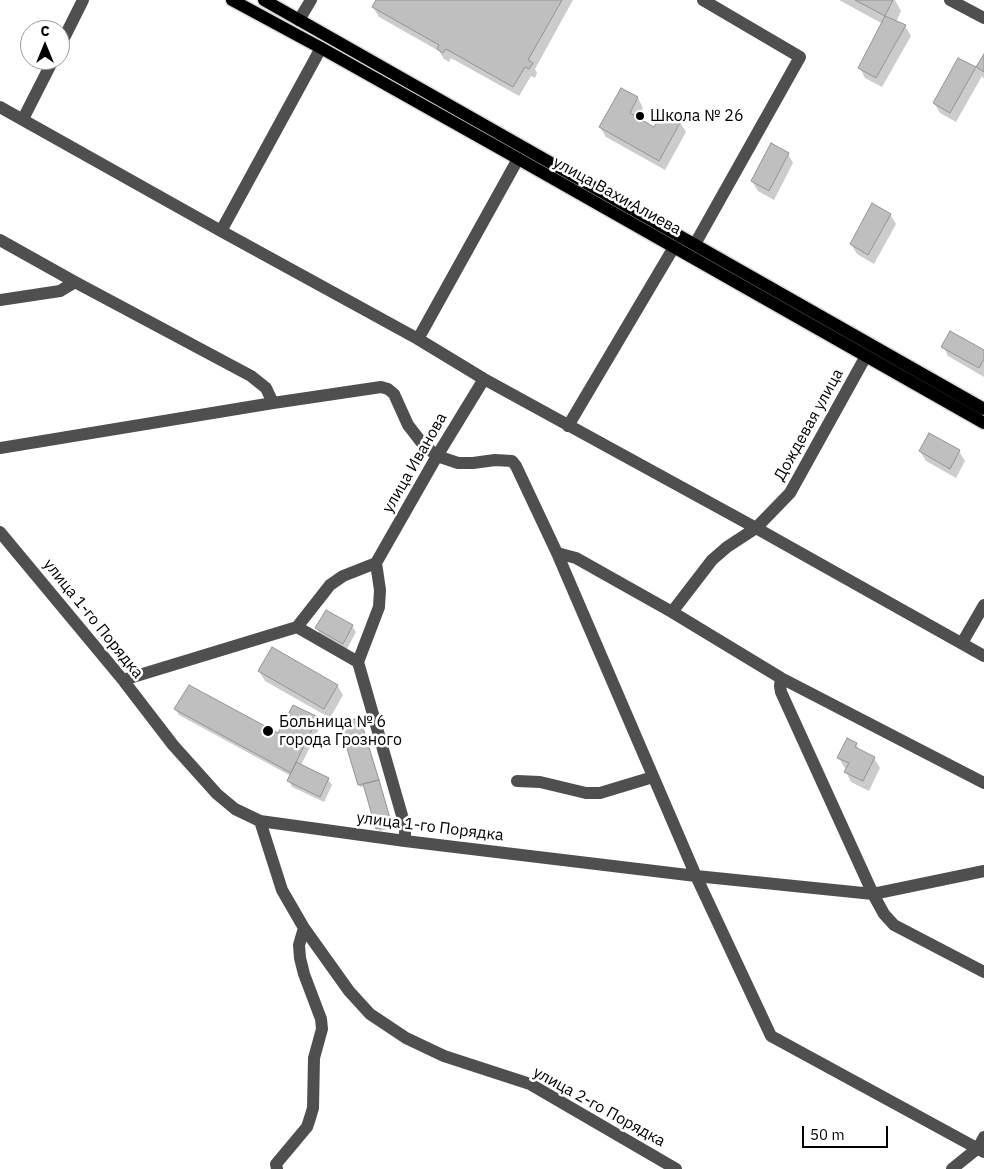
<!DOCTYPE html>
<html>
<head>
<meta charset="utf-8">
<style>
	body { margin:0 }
	#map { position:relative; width:984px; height:1169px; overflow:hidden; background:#fff; font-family:"IBM Plex Sans",sans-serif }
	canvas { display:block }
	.north { position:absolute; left:20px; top:20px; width:50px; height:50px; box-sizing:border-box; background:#fff; border:1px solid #999; border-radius:50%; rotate:0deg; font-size:14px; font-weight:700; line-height:20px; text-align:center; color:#000 }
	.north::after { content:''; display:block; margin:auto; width:18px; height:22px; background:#000; clip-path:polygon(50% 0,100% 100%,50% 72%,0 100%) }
	.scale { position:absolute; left:802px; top:1126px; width:86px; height:22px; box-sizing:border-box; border:2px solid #000; border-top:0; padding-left:6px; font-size:15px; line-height:18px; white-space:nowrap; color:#000; -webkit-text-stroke:4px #fff; paint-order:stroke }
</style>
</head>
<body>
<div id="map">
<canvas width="984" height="1169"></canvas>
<div class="north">С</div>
<div class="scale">50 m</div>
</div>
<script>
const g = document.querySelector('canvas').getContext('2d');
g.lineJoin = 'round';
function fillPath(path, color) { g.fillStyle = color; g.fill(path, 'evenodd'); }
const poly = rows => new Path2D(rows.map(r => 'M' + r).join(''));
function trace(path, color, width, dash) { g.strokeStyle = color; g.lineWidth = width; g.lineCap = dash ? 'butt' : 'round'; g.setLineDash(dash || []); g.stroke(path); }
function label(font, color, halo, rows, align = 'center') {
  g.font = font + ' "IBM Plex Sans",sans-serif'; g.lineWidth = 5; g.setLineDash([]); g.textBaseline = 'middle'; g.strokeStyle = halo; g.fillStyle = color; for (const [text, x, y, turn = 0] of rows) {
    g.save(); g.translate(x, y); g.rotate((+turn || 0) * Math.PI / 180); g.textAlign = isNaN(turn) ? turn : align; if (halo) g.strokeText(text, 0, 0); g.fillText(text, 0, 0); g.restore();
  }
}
const shadow = poly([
	[377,0,573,0,535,69,537,73,535,78,531,76,519,96,451,58,449,62,444,59,439,51,379,17,373,7],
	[839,0,895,0,901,11,896,22,905,26,911,36,882,87,865,78,860,68,883,24],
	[984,57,984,79,982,76,956,122,940,113,934,103,959,59,976,69],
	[622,89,638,98,643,108,637,119,655,129,680,122,686,132,665,170,606,137,600,127],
	[788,154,793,163,774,200,758,191,752,181],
	[890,214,896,224,874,264,857,254,851,244],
	[943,346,984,352,984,377,948,356],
	[920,451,959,451,965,461,956,478,926,461],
	[352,626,356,632,347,649,320,635,317,628],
	[259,671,337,685,343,695,330,718,265,681],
	[175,709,278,735,317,718,321,725,301,765,328,779,332,785,324,802,292,787,289,780,291,776,179,715],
	[360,719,393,828,379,831,365,786,360,787,359,785],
	[856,744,860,751,874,758,880,768,869,791,851,782,846,772,847,769,844,767,839,758]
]);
const building = poly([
	[376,0,562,0,528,60,533,63,529,69,525,67,513,87,446,49,443,53,437,49,439,45,372,7,376,0],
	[855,0,893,0,885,16,855,0],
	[885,16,906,25,876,78,858,68,885,16],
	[984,54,984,72,976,67,984,54],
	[958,58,976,67,950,113,933,103,958,58],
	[621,88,638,97,630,113,654,127,663,111,681,121,659,161,599,127,621,88],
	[771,143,789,153,769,191,751,181,771,143],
	[872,203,891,214,868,255,850,244,872,203],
	[950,331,984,350,984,359,979,368,941,347,950,331],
	[929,433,960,450,950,469,919,451,929,433],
	[326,610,353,625,343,644,315,628,326,610],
	[272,647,338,685,324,709,258,671,272,647],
	[189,685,278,733,293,705,318,717,291,773,174,709,189,685],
	[360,718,379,780,358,785,339,722,360,718],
	[847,738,857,743,855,747,875,757,863,781,844,772,849,763,837,758,847,738],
	[296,762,329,778,320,797,287,781,296,762],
	[379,780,392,825,376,829,363,784,379,780]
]);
const minor = poly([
	[950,0,984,18],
	[299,20,311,0],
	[60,46,83,0],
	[0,107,221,231,418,339,484,379,756,528,984,656],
	[23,119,53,60],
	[221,231,321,48],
	[0,240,75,282,251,376,266,388,273,403],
	[695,244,800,57,703,0],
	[0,300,60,291,75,282],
	[418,339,518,159],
	[568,426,674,247],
	[0,448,273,403,381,387,388,389,394,394,408,425,422,443,437,456,458,463,473,463,495,460,512,461,516,466,557,553,696,876,771,1036,984,1152],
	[0,532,123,680,173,745,217,794,235,809,260,821,405,841,696,876,873,894,984,871],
	[557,553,576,558,672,612,781,678,984,783],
	[672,612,712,560,727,547,756,528,790,493,866,356],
	[297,627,330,585,343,576,376,563,437,456,484,379],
	[962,643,984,605],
	[358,662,379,607,380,590,376,563],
	[781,678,780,686,781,692,873,894,884,914,894,925,984,972],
	[123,680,297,627,358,662,405,826,405,841],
	[517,781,540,782,586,793,600,793,653,777],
	[260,821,282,890,304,928,349,991,370,1014,406,1038,444,1056,530,1084,676,1169],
	[277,1169,276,1164,307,1127,310,1118,313,1108,314,1058,322,1029,321,1019,304,974,300,958,299,945,304,928],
	[952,1169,978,1148,984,1137]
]);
const major = poly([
	[232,0,321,48,508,153,984,423],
	[264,0,984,409]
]);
const markers = [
	[640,116,5,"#000"],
	[268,731,6,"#000"]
];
const poiNames = [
	["Школа № 26",650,116],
	["Больница № 6",279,722],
	["города Грозного",279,740]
];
const streetNames = [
	["улица Вахи Алиева",617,196,29],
	["Дождевая улица",809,425,-61],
	["улица Иванова",415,463,-60],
	["улица 1-го Порядка",93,619,51],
	["улица 1-го Порядка",430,827,7],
	["улица 2-го Порядка",599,1107,29]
];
fillPath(shadow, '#0003');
fillPath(building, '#bfbfbf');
trace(building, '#939393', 1);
trace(major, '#dbdbdb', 15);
trace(minor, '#4f4f4f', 12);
trace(major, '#000', 12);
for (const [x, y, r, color] of markers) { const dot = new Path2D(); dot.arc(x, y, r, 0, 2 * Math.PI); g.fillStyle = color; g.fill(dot); trace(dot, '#fff', 2); }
label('16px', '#000', '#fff', poiNames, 'left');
label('16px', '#000', '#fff', streetNames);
</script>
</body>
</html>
